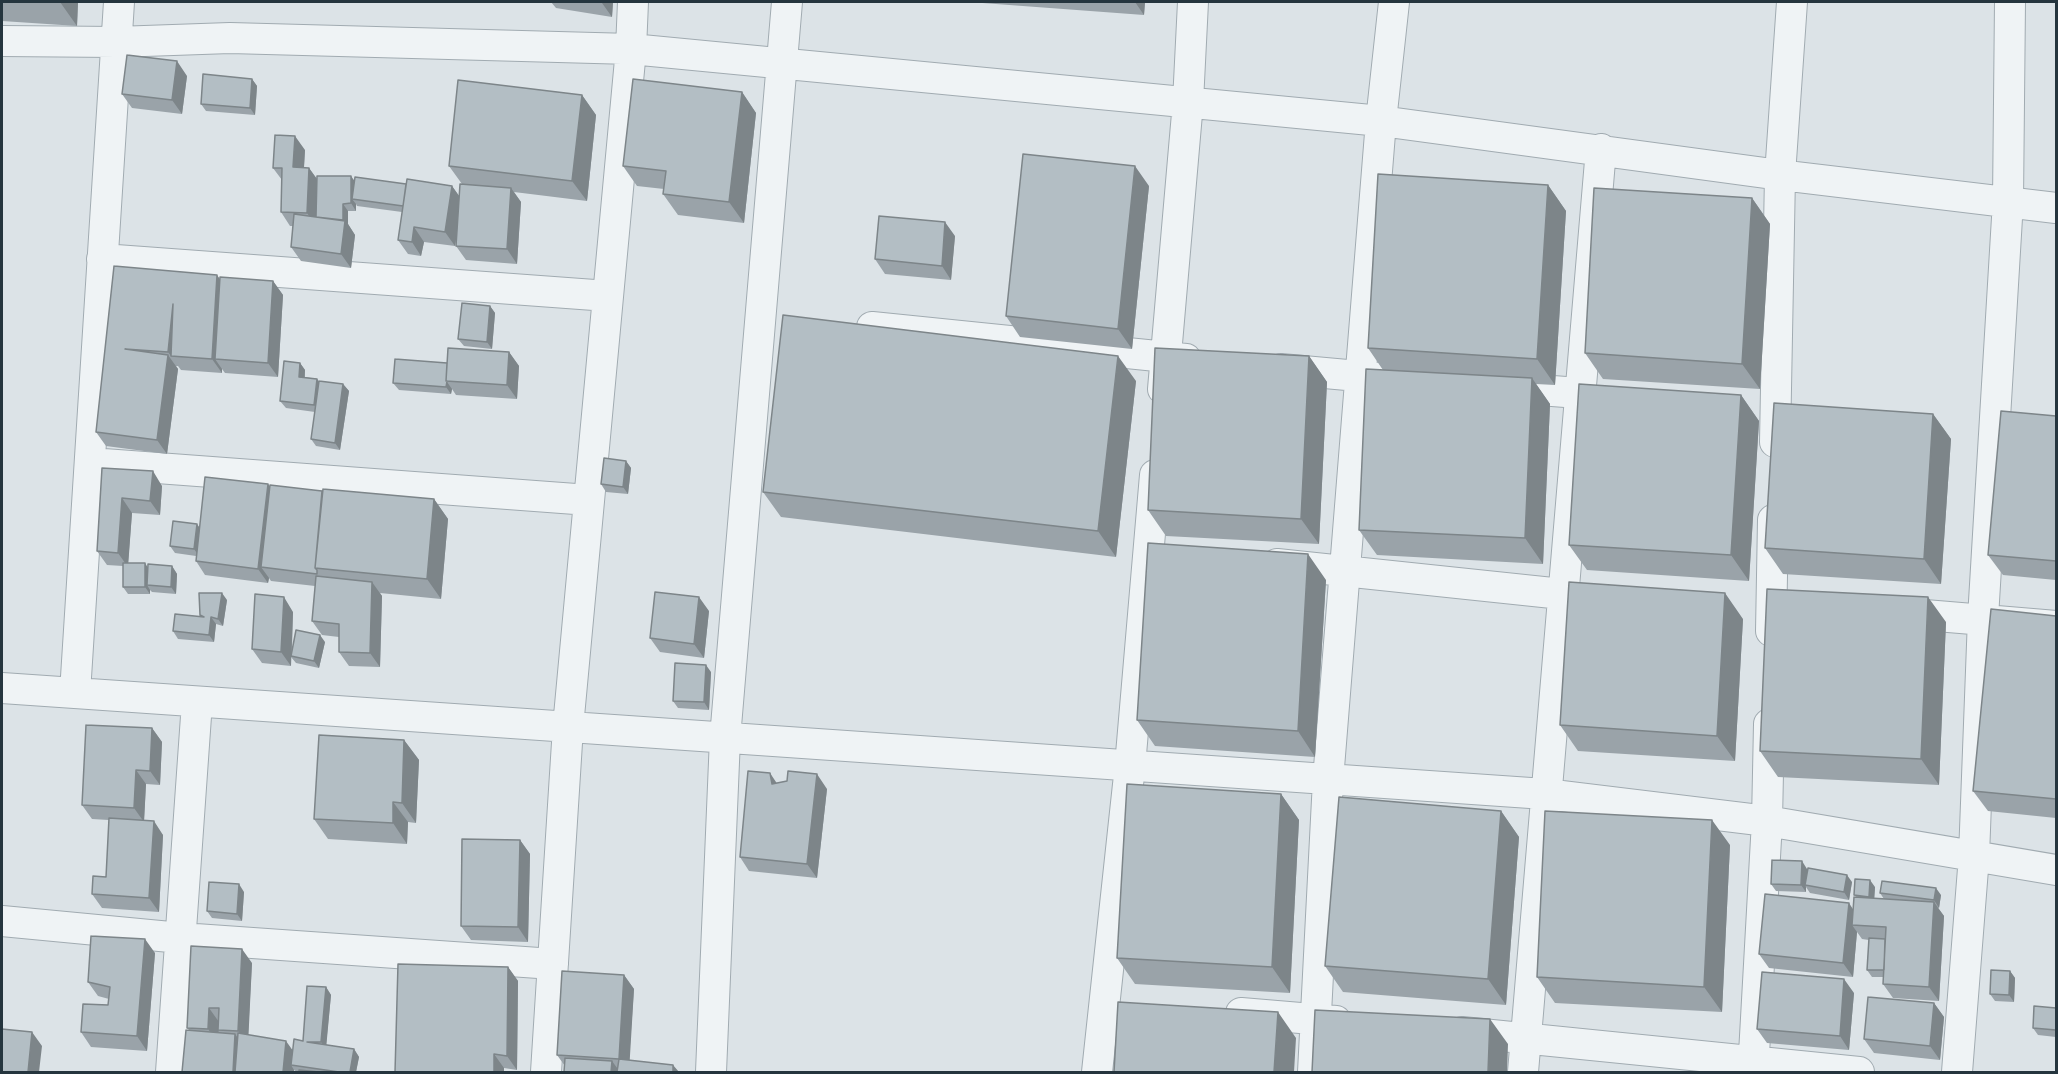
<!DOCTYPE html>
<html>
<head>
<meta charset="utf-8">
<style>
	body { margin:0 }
	#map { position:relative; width:2058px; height:1074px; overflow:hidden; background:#dce3e7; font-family:"Public Sans",sans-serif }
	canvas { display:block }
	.frame { position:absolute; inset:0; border:3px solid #25353e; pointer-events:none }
</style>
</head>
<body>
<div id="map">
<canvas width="2058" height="1074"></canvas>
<div class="frame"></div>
</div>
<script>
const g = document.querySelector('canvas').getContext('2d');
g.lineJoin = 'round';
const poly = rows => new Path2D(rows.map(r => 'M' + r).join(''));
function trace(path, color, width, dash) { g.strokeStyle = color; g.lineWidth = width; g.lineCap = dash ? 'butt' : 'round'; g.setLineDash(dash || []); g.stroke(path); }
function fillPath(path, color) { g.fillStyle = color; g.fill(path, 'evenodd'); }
const minor = poly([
	[2,41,116,42,230,38,631,49,1381,121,1780,175,2056,208],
	[102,259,608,296],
	[872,327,1186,359],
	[1281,369,1380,378],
	[1499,387,1579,393],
	[1163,389,1188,102,1193,2],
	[1775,442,1780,175,1792,2],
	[90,463,589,500],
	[1277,564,1562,594],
	[1901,613,2056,626],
	[1771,631,1773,520],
	[2,688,1545,794,1767,821,2056,870],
	[75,693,119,2],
	[2,921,181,938,553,964],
	[1241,1013,1336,1021],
	[1462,1032,1859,1072],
	[171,1072,197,702],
	[546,1072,568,727,631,49,633,2],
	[711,1072,725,738,787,2],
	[1097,1072,1130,766,1155,475],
	[1313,1072,1328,780,1381,121,1394,2],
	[1523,1072,1601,149],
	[1753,1072,1767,821,1769,724],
	[1957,1072,1974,856,1983,618,2008,201,2010,2]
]);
const wall = poly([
	[2,2,78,2,77,26,2,21],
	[551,2,613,2,612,17,556,8],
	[969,2,1145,2,1144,15],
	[187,76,182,114,132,108,122,94],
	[252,79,257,86,255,115,206,111,201,104],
	[742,92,756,113,744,223,678,215,663,194,664,189,637,186,623,166],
	[582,95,596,115,587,201,514,192,521,202,517,264,466,260,456,246,456,241,455,246,424,242,421,256,408,254,398,240,402,212,357,206,356,204,356,211,348,211,348,224,355,235,351,268,301,261,291,247,293,226,290,226,281,212,282,180,273,168,305,150,304,168,309,168,317,179,355,182,452,186,459,196,462,184,449,166],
	[1548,185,1566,211,1555,385,1536,384,1550,404,1543,564,1377,555,1359,530,1383,370,1368,348],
	[1149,186,1132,349,1020,337,1006,316],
	[1752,198,1770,224,1760,389,1603,379,1585,353],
	[955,236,951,280,885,274,875,259],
	[114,266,220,279,273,281,283,295,278,377,225,373,222,369,222,373,181,370,178,366,176,366,178,369,167,454,106,446,96,432],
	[490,306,495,313,492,349,464,346,458,339],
	[509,352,519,366,517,399,456,395,452,389,451,394,399,390,393,383,447,363],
	[1309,356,1327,382,1319,544,1166,536,1148,510],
	[300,363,305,370,305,377,317,379,319,382,343,384,349,391,340,450,316,446,311,439,315,412,286,408,280,401],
	[1136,381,1116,557,781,517,763,492],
	[1741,395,1759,421,1749,581,1587,570,1569,545],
	[1933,414,1951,439,1941,584,1783,574,1765,548],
	[2056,416,2056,580,2003,575,1988,555],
	[626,461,631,468,628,494,606,492,601,484],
	[102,468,162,486,160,515,132,513,128,563,148,567,172,566,177,574,176,594,152,592,150,590,150,594,128,594,123,587,123,566,107,565,97,551],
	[268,484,270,487,434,499,448,519,441,599,380,593,382,596,380,667,349,666,339,652,339,637,322,635,312,621,315,586,271,581,269,578,268,583,205,575,196,561,196,556,175,553,170,546],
	[1326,580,1315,757,1155,746,1137,720],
	[227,600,223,626,216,624,214,642,178,639,173,631,201,616,200,615],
	[709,611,704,658,660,652,650,638],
	[293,612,292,650,325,642,319,668,296,663,291,657,291,666,262,663,252,649],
	[2056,616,2056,818,1988,811,1973,791],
	[1743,619,1735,761,1578,751,1560,725],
	[1946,622,1939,785,1778,777,1760,751],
	[711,672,709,710,678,708,673,701],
	[152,728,162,742,160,785,146,784,144,820,163,835,159,912,102,908,92,894,106,877,109,820,92,819,82,805],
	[404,740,419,760,416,823,408,822,407,844,328,839,314,819],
	[777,783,827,789,817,878,749,871,740,857],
	[1281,794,1299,820,1290,993,1135,984,1117,958],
	[1501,811,1519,837,1506,1005,1343,992,1325,966],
	[520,840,530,854,528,942,471,940,461,926],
	[1730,845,1722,1012,1555,1003,1537,977],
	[1807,869,1807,876,1852,882,1849,900,1810,893,1806,887,1806,892,1776,891,1771,884],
	[1875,887,1874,898,1884,899,1880,893,1941,895,1939,908,1937,907,1944,916,1939,1001,1893,998,1883,984,1883,977,1872,977,1867,970,1869,940,1862,939,1857,932,1853,977,1769,968,1759,954,1853,909,1856,897,1854,895],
	[244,892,242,921,212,918,207,911],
	[155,953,147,1051,91,1047,81,1032,108,1005,109,999,98,996,88,982],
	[252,963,248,1035,293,1050,303,1041,326,987,331,995,326,1045,354,1049,359,1057,356,1072,297,1072,294,1070,294,1072,182,1072,189,1030,187,1028],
	[508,967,518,981,517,1070,504,1068,504,1072,395,1072],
	[2010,971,2015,978,2014,1002,1995,1001,1990,994],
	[624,975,634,989,629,1060,679,1072,565,1066,557,1055],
	[1854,993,1849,1050,1767,1043,1757,1029],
	[1934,1003,1944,1017,1940,1060,1874,1053,1864,1039],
	[2056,1008,2056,1037,2038,1035,2033,1028]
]);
const shadedWall = poly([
	[60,2,78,2,77,26],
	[602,2,613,2,612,17,602,3],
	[1135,2,1145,2,1144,15],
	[177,61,187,76,182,114,172,100],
	[252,79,257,86,255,115,250,108],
	[742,92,756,113,744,223,729,202],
	[582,95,596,115,587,201,572,181],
	[295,136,305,150,303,182,293,167],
	[1135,166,1149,186,1132,349,1118,329],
	[309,168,319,182,317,227,307,213],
	[351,176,356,183,352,199,356,204,356,211,351,203],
	[1548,185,1566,211,1555,385,1537,359],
	[452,186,462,200,455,246,445,232],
	[511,188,521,202,517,264,507,249],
	[1752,198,1770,224,1760,389,1742,364],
	[343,204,348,211,348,224,355,235,351,268,341,254],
	[945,222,955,236,951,280,942,266],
	[414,227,424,242,421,256,412,242],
	[217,275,227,289,215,359,222,369,222,373,212,359],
	[273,281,283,295,278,377,268,363],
	[173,304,171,356,168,352],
	[490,306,495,313,492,349,487,342],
	[509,352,519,366,517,399,507,385],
	[168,355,178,369,167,454,157,440],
	[1118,356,1136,381,1116,557,1098,531],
	[1309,356,1327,382,1319,544,1301,519],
	[300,363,305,370,304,384,299,377],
	[1532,378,1550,404,1543,564,1525,538],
	[317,379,322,386,320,412,314,405],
	[447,382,452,389,451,394,446,387],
	[343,384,349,391,340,450,335,443],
	[1741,395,1759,421,1749,581,1731,555],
	[1933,414,1951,439,1941,584,1924,559],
	[626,461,631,468,628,494,623,487],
	[153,471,162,486,160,515,150,501],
	[268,484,278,498,261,567,269,578,268,583,258,569],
	[122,498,132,513,128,567,118,553],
	[434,499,448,519,441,599,427,579],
	[197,524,202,531,199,556,194,549],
	[1308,554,1326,580,1315,757,1298,731],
	[145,563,150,571,147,585,150,590,150,594,145,587],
	[172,566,177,574,176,594,171,587],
	[372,582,382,596,380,667,370,653],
	[222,593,227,600,223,626,218,619],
	[1725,593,1743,619,1735,761,1717,736],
	[284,597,293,612,291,666,281,652],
	[699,597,709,611,704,658,694,644],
	[1928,597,1946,622,1939,785,1921,759],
	[211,617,216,624,214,642,209,635],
	[320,635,325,642,319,668,314,661],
	[706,665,711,672,709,710,704,702],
	[152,728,162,742,160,785,150,771],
	[404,740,419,760,416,823,402,803],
	[136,770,146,784,144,822,134,808],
	[770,773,780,788,772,784],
	[817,774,827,789,817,878,807,864],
	[1281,794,1299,820,1290,993,1272,967],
	[393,802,408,822,407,844,393,823],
	[1501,811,1519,837,1506,1005,1488,979],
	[1712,820,1730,845,1722,1012,1704,987],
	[154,821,163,835,159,912,149,898],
	[520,840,530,854,528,942,518,927],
	[1802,861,1807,869,1807,886,1805,885,1806,887,1806,892,1801,885],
	[1847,875,1852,882,1849,900,1844,892],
	[1870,880,1875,887,1874,904,1869,897],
	[239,884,244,892,242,921,237,914],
	[1936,888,1941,895,1939,908,1934,900],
	[1934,902,1944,916,1939,1001,1929,987],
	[1849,903,1858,917,1852,925,1857,932,1853,977,1843,963],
	[145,939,155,953,147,1051,137,1036],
	[242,949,252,963,248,1045,238,1031],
	[508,967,518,981,517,1070,507,1056],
	[2010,971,2015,978,2014,1002,2009,995],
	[624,975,634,989,629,1072,619,1059],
	[1844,979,1854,993,1849,1050,1840,1036],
	[326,987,331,995,326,1049,321,1042],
	[1934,1003,1944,1017,1940,1060,1930,1046],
	[209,1008,219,1022,218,1043,208,1029],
	[1278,1012,1296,1038,1294,1072,1274,1072],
	[1490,1019,1508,1044,1507,1072,1488,1072],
	[32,1032,42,1046,39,1072,28,1072],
	[235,1034,245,1048,244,1072,233,1072],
	[286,1041,296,1055,291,1065,294,1070,294,1072,283,1072],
	[354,1049,359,1057,356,1072,350,1072],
	[494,1054,504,1068,504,1072,494,1072],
	[612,1061,620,1072,611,1072],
	[673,1065,679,1072,673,1072]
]);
const building = poly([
	[127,55,177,61,172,100,122,94,127,55],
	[203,74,252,79,250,108,201,104,203,74],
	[633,79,742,92,729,202,663,194,666,171,623,166,633,79],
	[458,80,582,95,572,181,449,166,458,80],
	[275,135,295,136,293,167,309,168,307,213,281,212,282,168,273,168,275,135],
	[1023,154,1135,166,1118,329,1006,316,1023,154],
	[1378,174,1548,185,1537,359,1368,348,1378,174],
	[317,176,351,176,351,203,343,204,343,220,316,217,317,176],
	[355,177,406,184,403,206,352,199,355,177],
	[407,179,452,186,445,232,414,227,412,242,398,240,407,179],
	[460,184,511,188,507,249,456,246,460,184],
	[1594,188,1752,198,1742,364,1585,353,1594,188],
	[294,214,345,221,341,254,291,247,294,214],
	[879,216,945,222,942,266,875,259,879,216],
	[114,266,217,275,212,359,171,356,173,304,168,352,125,349,168,355,157,440,96,432,114,266],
	[220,277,273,281,268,363,215,359,220,277],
	[462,303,490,306,487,342,458,339,462,303],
	[783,315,1118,356,1098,531,763,492,783,315],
	[448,348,509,352,507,385,446,381,448,348],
	[1155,348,1309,356,1301,519,1148,510,1155,348],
	[395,359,447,363,446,381,447,381,446,387,393,383,395,359],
	[284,361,300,363,299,377,317,379,314,405,280,401,284,361],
	[1366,369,1532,378,1525,538,1359,530,1366,369],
	[319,381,343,384,335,443,311,439,319,381],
	[1579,384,1741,395,1731,555,1569,545,1579,384],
	[1774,403,1933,414,1924,559,1765,548,1774,403],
	[2001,411,2056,416,2056,561,1988,555,2001,411],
	[604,458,626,461,623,487,601,484,604,458],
	[102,468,153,471,150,501,122,498,118,553,97,551,102,468],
	[205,477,268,484,258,569,196,561,205,477],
	[270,485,322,491,315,568,317,570,317,574,261,567,270,485],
	[323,489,434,499,427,579,315,568,323,489],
	[173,521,197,524,194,549,170,546,173,521],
	[1148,543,1308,554,1298,731,1137,720,1148,543],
	[123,563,145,563,145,587,123,587,123,563],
	[148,564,172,566,171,587,147,585,148,564],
	[316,576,372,582,370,653,339,652,339,624,312,621,316,576],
	[1569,582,1725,593,1717,736,1560,725,1569,582],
	[1767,589,1928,597,1921,759,1760,751,1767,589],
	[655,592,699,597,694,644,650,638,655,592],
	[199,593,222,593,218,619,211,617,209,635,173,631,175,614,204,617,200,615,199,593],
	[255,594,284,597,281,652,252,649,255,594],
	[1991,609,2056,616,2056,799,1973,791,1991,609],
	[296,630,320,635,314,661,291,656,296,630],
	[675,663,706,665,704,702,673,701,675,663],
	[86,725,152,728,150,771,136,770,134,808,82,805,86,725],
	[319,735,404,740,402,803,393,802,393,823,314,819,319,735],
	[748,771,770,773,772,784,787,781,788,771,817,774,807,864,740,857,748,771],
	[1127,784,1281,794,1272,967,1117,958,1127,784],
	[1339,797,1501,811,1488,979,1325,966,1339,797],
	[1545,811,1712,820,1704,987,1537,977,1545,811],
	[109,818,154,821,149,898,92,894,93,876,106,877,109,818],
	[462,839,520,840,518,927,461,926,462,839],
	[1772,860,1802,861,1801,885,1771,884,1772,860],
	[1808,868,1847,875,1844,892,1805,885,1808,868],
	[1855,879,1870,880,1869,897,1854,895,1855,879],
	[1882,881,1936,888,1934,900,1880,893,1882,881],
	[209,882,239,884,237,914,207,911,209,882],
	[1765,894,1849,903,1843,963,1759,954,1765,894],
	[1854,897,1934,902,1929,987,1883,984,1886,927,1852,925,1854,897],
	[91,936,145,939,137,1036,81,1032,83,1004,108,1005,110,987,88,982,91,936],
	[1869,938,1885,939,1884,970,1867,970,1869,938],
	[191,946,242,949,238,1031,218,1030,219,1008,209,1008,208,1029,187,1028,191,946],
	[398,964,508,967,507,1056,494,1054,494,1072,395,1072,398,964],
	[1991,970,2010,971,2009,995,1990,994,1991,970],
	[562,971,624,975,619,1059,673,1065,673,1072,617,1072,619,1059,557,1055,562,971],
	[1762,972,1844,979,1840,1036,1757,1029,1762,972],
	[307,986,326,987,321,1042,307,1042,354,1049,350,1072,339,1072,291,1065,294,1039,303,1041,307,986],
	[1868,997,1934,1003,1930,1046,1864,1039,1868,997],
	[1118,1002,1278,1012,1274,1072,1114,1072,1118,1002],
	[2034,1006,2056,1008,2056,1030,2033,1028,2034,1006],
	[1315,1010,1490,1019,1488,1072,1312,1072,1315,1010],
	[2,1029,32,1032,28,1072,2,1072,2,1029],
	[186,1030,235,1034,233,1072,182,1072,186,1030],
	[238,1033,286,1041,283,1072,235,1072,238,1033],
	[565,1058,612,1061,611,1072,564,1072,565,1058],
	[299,1070,319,1072,299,1072,299,1070]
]);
trace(minor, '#a1abb1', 32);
trace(minor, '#eff3f5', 30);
fillPath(wall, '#9aa3a9');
fillPath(shadedWall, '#7d8589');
fillPath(building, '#b3bec4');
trace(building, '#7d8589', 1.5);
</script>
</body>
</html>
